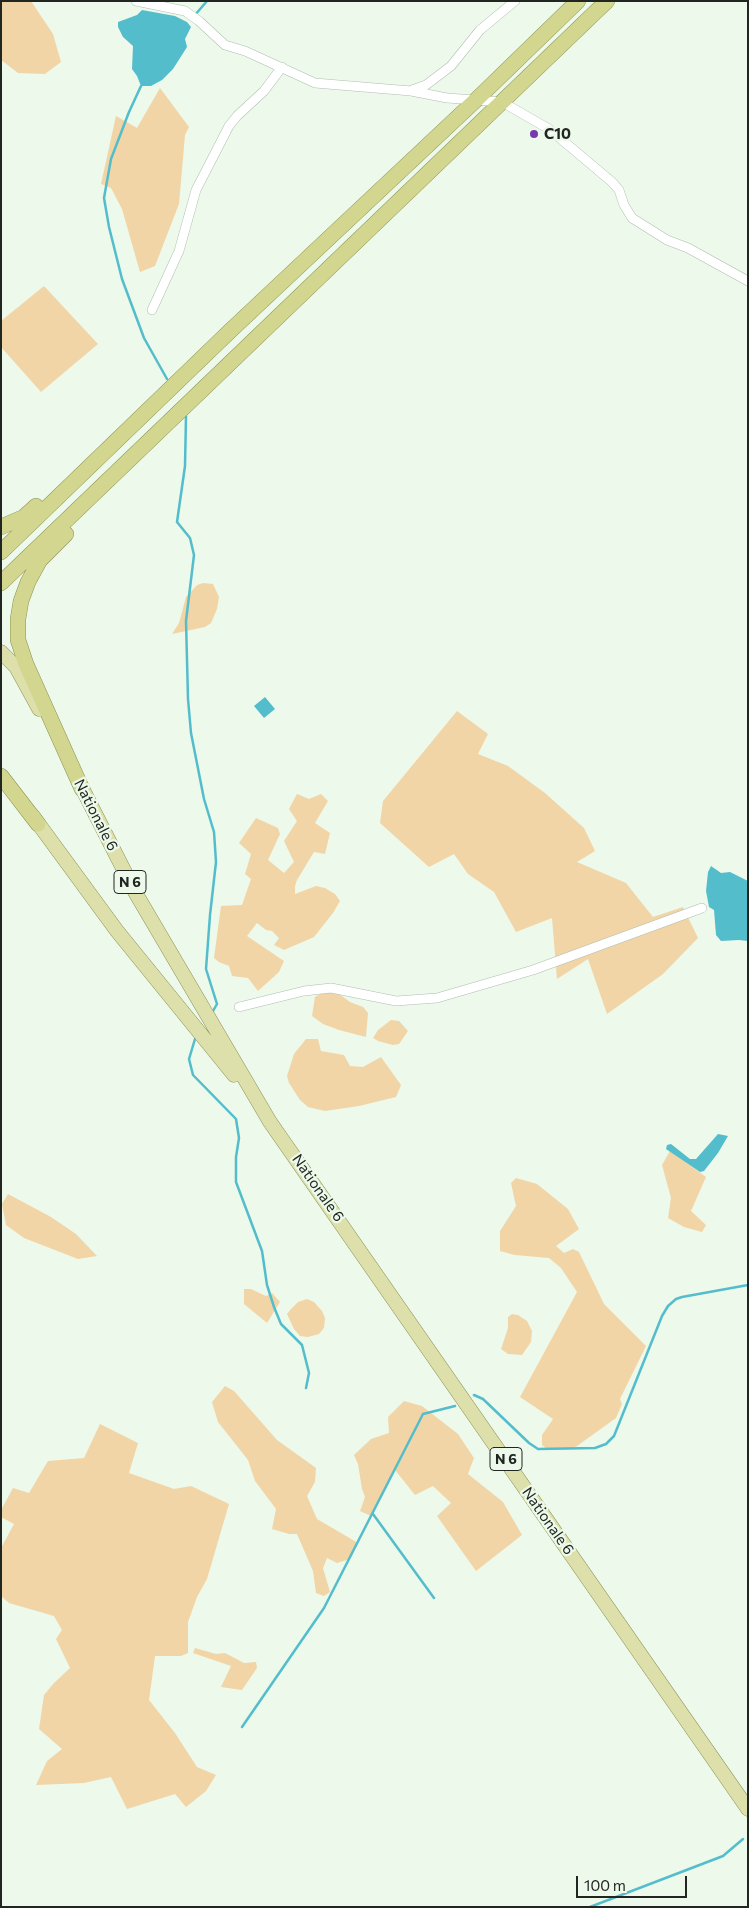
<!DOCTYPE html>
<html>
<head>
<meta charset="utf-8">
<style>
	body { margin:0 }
	#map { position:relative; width:749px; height:1908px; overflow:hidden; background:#ecf9eb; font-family:Commissioner,sans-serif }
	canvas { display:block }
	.frame { position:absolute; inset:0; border:2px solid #212621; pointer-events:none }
	.scale { position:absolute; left:576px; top:1876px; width:111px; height:22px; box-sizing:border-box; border:2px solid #212621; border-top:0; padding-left:6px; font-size:15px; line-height:18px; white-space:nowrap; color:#212621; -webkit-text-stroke:4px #ecf9eb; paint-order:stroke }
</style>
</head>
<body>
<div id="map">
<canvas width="749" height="1908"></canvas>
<div class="frame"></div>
<div class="scale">100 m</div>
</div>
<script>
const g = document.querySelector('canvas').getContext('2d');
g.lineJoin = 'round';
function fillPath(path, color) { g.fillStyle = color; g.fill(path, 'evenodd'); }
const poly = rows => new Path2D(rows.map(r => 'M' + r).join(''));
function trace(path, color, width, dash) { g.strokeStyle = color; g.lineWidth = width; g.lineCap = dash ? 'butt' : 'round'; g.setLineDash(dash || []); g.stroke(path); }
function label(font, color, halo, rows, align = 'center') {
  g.font = font + ' Commissioner,sans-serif'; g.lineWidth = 4.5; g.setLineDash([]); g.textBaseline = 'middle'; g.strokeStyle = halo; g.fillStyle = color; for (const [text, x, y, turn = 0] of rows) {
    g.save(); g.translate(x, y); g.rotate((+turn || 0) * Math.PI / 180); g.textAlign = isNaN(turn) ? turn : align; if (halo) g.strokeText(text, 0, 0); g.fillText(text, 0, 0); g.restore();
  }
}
const green = poly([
	[1,1,31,1,53,34,61,62,45,74,18,73,1,60],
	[160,88,189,127,185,135,179,204,155,266,140,272,122,209,111,188,101,184,116,116,137,128],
	[44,286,98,344,41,392,1,347,1,321],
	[203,583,213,584,219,597,217,609,211,623,205,627,172,634,179,623,186,597,197,585],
	[457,711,488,734,478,754,508,766,545,793,584,828,595,851,577,862,626,883,653,917,683,907,698,938,663,974,607,1014,588,959,557,979,552,918,516,932,494,892,468,874,454,854,429,867,380,823,383,801],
	[297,794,309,799,321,794,328,801,315,823,330,833,325,854,314,852,297,880,295,886,295,894,316,886,325,888,335,894,340,901,333,913,314,937,284,950,274,945,279,938,272,931,266,930,257,923,247,936,284,961,279,972,258,991,248,978,232,976,229,966,219,962,214,958,221,906,242,905,251,879,245,874,251,854,239,843,256,818,278,828,280,834,268,860,284,873,294,862,284,841,297,821,289,809],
	[331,988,350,1002,363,1007,368,1013,366,1037,339,1030,323,1024,312,1016,315,997],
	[391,1020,399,1021,408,1031,399,1044,393,1045,378,1041,373,1038,378,1030],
	[306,1039,318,1039,321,1051,344,1055,350,1066,363,1067,381,1057,401,1085,396,1097,359,1106,325,1111,308,1107,300,1100,289,1083,287,1076,294,1054],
	[670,1151,706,1177,691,1211,706,1225,702,1232,684,1227,668,1218,671,1198,662,1165],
	[516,1178,537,1184,568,1209,579,1229,556,1246,564,1253,573,1249,579,1252,604,1304,646,1346,620,1399,622,1404,616,1418,577,1446,570,1449,547,1449,542,1445,542,1435,553,1419,520,1397,577,1292,561,1268,549,1258,515,1255,500,1251,500,1231,516,1206,511,1183],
	[8,1194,51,1217,76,1234,97,1256,78,1259,24,1238,6,1225,2,1204],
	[244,1289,251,1289,266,1296,272,1293,280,1302,267,1323,244,1304],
	[307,1299,314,1302,322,1311,325,1318,324,1328,319,1334,308,1337,300,1336,294,1329,287,1314,291,1309,298,1302],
	[512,1314,518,1315,527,1321,532,1331,531,1342,522,1355,508,1354,501,1349,508,1328,508,1317],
	[225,1386,234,1391,277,1440,316,1468,315,1482,307,1496,317,1519,358,1543,350,1559,337,1563,327,1558,323,1568,330,1592,324,1596,316,1593,313,1571,297,1534,289,1534,272,1529,276,1509,255,1481,248,1460,218,1422,212,1402],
	[404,1401,422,1406,458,1434,474,1458,468,1474,503,1502,522,1535,476,1571,437,1516,451,1503,433,1486,415,1495,395,1470,371,1516,360,1511,365,1497,362,1489,358,1464,354,1455,371,1439,389,1433,388,1417],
	[100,1424,138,1443,129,1473,174,1489,191,1486,229,1504,207,1579,197,1597,188,1622,188,1653,181,1656,155,1656,149,1700,175,1733,197,1767,216,1775,206,1791,186,1807,175,1794,127,1809,111,1777,84,1783,36,1785,47,1761,62,1749,39,1729,44,1695,54,1683,70,1668,56,1639,62,1630,54,1616,9,1603,1,1596,1,1548,14,1524,1,1517,1,1510,13,1488,29,1493,48,1461,84,1458],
	[195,1648,216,1654,225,1653,244,1663,256,1662,257,1668,242,1690,221,1687,231,1666,193,1653]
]);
const water = poly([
	[142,10,175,16,187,22,191,27,185,39,187,47,173,69,162,80,151,86,141,86,137,76,132,69,133,46,123,37,118,27,118,22,137,15],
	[265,697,275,709,264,718,254,706],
	[711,866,721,873,730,872,748,881,748,941,739,940,721,941,716,935,714,910,709,907,706,891,708,872],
	[718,1134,728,1136,718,1153,704,1171,700,1172,666,1149,667,1145,671,1144,690,1159,696,1159]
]);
const stream = poly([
	[195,15,207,1],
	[141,86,129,112,111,159,104,198,109,227,122,279,144,338,167,379],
	[186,416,185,466,177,522,190,538,194,555,186,621,188,699,191,733,204,799,214,832,216,862,210,915,206,969,217,1004,213,1011],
	[195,1039,189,1059,193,1075,236,1119,239,1138,236,1157,236,1182,262,1251,267,1285,274,1307,281,1324,302,1345,309,1373,306,1388],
	[474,1395,483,1399,529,1443,538,1449,595,1448,606,1444,614,1436,662,1316,668,1306,676,1299,682,1297,748,1285],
	[373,1514,434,1598],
	[242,1727,324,1608,423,1414,455,1406],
	[590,1907,723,1856,743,1839]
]);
const minor = poly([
	[136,1,185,11,199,21,225,45,245,51,315,83,411,91,447,98,502,102,549,129,612,182,619,190,624,205,632,218,667,240,688,248,748,281],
	[412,90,426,85,451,66,480,30,515,1],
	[152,310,179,251,196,190,229,126,237,116,264,91,282,67],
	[239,1007,304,991,331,988,396,1001,437,998,533,970,702,908]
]);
const primary = poly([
	[1,652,16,667,39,709],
	[78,780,135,892,270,1122,748,1809],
	[32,815,117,931,234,1075]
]);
const trunk = poly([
	[1,527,24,517,36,506],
	[66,534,40,560,28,582,21,601,18,619,18,640,26,664,82,789],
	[1,552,230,331,477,99,578,1],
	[1,583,607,1],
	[1,776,38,824]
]);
const markers = [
	[534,134,5,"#7538ae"]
];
const shields = [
	[130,882,32],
	[506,1459,32]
];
const shieldNames = [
	["N 6",130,882],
	["N 6",506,1459]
];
const poiNames = [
	["C10",544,134]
];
const streetNames = [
	["Nationale 6",96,815,63],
	["Nationale 6",318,1188,55],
	["Nationale 6",548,1521,55]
];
fillPath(green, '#f2d5a6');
fillPath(water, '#53bdcc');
trace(stream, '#53bdcc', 2.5);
trace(minor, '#b0bdb0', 10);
trace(primary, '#8c9255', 15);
trace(trunk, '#8c9255', 16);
trace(minor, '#fff', 9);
trace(primary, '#dde0aa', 14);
trace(trunk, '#d2d68e', 15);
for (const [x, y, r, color] of markers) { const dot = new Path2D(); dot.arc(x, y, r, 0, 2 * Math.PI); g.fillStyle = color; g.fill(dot); trace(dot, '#ecf9eb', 2); }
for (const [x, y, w] of shields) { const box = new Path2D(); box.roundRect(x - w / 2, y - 11.5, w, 23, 4); g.fillStyle = '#ecf9eb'; g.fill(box); trace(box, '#212621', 1); }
label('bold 14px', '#212621', null, shieldNames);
label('bold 15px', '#212621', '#ecf9eb', poiNames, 'left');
label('15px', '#212621', '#ecf9eb', streetNames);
</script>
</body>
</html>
